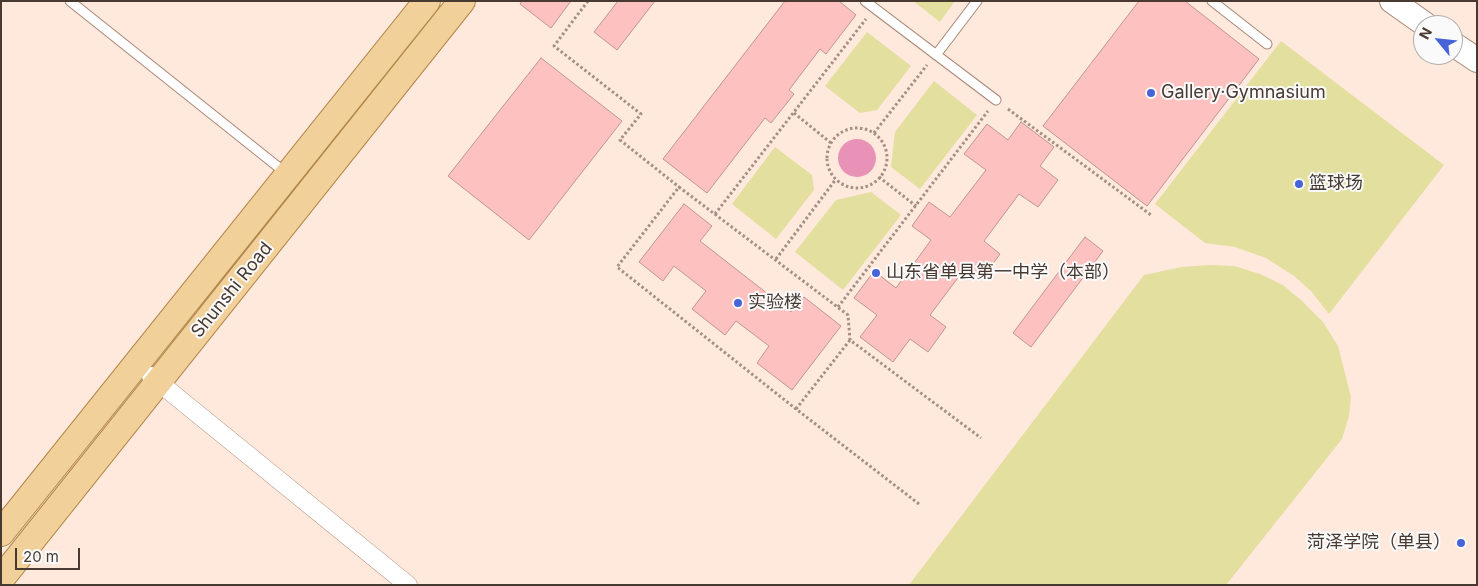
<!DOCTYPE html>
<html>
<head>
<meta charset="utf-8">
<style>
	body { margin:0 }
	#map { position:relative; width:1478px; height:586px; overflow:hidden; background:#ffe8dc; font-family:Inter,sans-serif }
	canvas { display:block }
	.frame { position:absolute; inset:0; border:2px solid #483931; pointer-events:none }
	.north { position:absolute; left:1413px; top:15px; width:50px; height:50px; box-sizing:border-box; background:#fafafa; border:1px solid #b3adaa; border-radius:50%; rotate:298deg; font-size:14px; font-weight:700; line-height:20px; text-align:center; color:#483931 }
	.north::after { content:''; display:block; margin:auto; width:18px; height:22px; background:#4663d7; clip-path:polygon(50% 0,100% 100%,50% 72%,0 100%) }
	.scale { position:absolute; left:15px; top:548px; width:65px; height:22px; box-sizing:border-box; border:2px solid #483931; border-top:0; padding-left:6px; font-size:15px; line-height:18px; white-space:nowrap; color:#483931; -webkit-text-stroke:4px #fafafa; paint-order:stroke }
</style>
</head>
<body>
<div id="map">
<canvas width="1478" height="586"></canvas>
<div class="frame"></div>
<div class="north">N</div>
<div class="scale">20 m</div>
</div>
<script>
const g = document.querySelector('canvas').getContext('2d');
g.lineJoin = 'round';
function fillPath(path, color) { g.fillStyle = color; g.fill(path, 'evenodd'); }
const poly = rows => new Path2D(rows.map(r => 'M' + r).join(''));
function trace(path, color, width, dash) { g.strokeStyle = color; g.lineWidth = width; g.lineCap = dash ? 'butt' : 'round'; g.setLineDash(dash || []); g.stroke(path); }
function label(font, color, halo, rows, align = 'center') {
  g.font = font + ' Inter,"Noto Sans SC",sans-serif'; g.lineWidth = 4; g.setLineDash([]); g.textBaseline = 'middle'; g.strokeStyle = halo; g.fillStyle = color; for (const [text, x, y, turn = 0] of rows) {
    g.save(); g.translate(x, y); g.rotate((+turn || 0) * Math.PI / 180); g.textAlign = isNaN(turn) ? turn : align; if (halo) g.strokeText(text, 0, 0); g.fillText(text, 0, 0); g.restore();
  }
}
const green = poly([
	[913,1,955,1,940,22],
	[867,32,911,66,877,110,860,113,825,86],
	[1281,41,1444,165,1329,314,1311,291,1294,276,1266,258,1235,247,1205,243,1155,204],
	[934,81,977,115,920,189,891,167,895,132],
	[775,147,812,175,814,190,776,239,732,204],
	[871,192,901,215,843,290,795,252,836,200],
	[1210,265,1234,266,1260,274,1283,285,1302,301,1323,322,1338,346,1351,397,1349,416,1342,439,1226,585,909,585,1144,275,1182,267]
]);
const water = poly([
	'838 158a19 19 0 1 1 38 0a19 19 0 1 1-38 0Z'
]);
const building = poly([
	[522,1,571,1,551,28,520,4,522,1],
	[618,1,655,1,617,50,594,32,618,1],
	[785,1,839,1,856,15,826,54,820,49,789,90,794,94,771,123,765,118,707,193,663,159,785,1],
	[1139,1,1185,1,1259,59,1147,206,1043,126,1139,1],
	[541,58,622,121,529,240,448,176,541,58],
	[1021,122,1054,147,1040,166,1058,180,1038,207,1019,194,984,241,1000,254,982,279,966,267,930,315,946,327,928,352,910,339,893,362,860,337,877,315,854,298,874,271,896,288,931,240,912,226,929,202,950,217,986,170,964,154,987,124,1008,140,1021,122],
	[684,204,712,226,700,241,791,312,804,297,841,326,792,390,757,363,769,346,736,321,725,335,692,309,706,291,674,266,663,281,639,262,684,204],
	[1085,237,1103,251,1031,347,1013,333,1085,237]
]);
const path = poly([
	[588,1,554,46,641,114,620,140,679,187],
	[1008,109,1151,215],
	[794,113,831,143],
	'827 158a30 30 0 1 1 60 0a30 30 0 1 1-60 0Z',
	[874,133,927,65],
	[879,177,916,206],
	[715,214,866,19],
	[776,259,836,179],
	[838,307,988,111],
	[796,409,850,340],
	[919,504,796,409,617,267,679,187,848,315,850,340,981,438]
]);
const service = poly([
	[70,1,287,174],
	[865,1,996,100],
	[1212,1,1267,44],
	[936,55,977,1]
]);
const minor = poly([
	[151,376,408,585]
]);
const secondary = poly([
	[1392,1,1426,25],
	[1453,44,1477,60]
]);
const primary = poly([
	[1,533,427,1],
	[1,579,462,1]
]);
const markers = [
	[1151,93,5,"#4663d7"],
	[1299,184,5,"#4663d7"],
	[876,273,5,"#4663d7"],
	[738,303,5,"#4663d7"],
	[1461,543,5,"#4663d7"]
];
const poiNames = [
	["Gallery·Gymnasium",1161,93],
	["篮球场",1309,184],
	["山东省单县第一中学（本部）",886,273],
	["实验楼",748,303],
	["菏泽学院（单县）",1451,543,"right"]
];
const streetNames = [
	["Shunshi Road",232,290,-51]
];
fillPath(green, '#e3df9e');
fillPath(water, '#e992b7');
fillPath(building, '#fdc1bf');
trace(building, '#bd9593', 1);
trace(service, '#a87', 11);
trace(minor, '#a87', 19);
trace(secondary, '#a87', 26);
trace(primary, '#b1874a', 28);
trace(path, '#a28f85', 3, [2.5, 2.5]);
trace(service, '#fff', 9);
trace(minor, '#fff', 18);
trace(secondary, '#fff', 24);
trace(primary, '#f2d09a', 26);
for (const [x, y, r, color] of markers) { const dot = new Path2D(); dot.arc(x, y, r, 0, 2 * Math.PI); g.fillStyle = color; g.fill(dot); trace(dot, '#fafafa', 2); }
label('18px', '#483931', '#fafafa', poiNames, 'left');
label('18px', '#483931', '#fafafa', streetNames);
</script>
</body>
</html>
